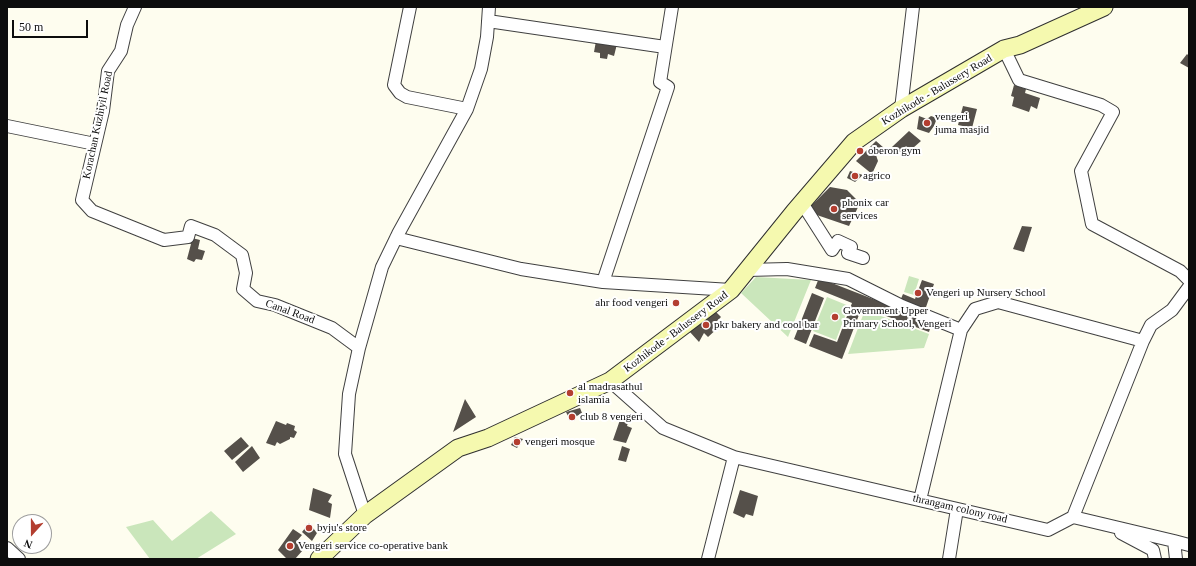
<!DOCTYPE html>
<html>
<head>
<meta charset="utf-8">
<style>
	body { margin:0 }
	#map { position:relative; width:1196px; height:566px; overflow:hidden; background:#fefdef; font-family:"Times New Roman",serif }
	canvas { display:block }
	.frame { position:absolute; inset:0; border:8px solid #0d0d0d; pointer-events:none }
	.north { position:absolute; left:12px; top:514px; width:40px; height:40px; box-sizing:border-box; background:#fff; border:1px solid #9e9e9e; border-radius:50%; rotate:201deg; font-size:11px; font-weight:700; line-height:16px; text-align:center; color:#0d0d0d }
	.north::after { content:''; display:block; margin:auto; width:14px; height:18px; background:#b33e30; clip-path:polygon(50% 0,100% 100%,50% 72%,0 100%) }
	.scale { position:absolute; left:12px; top:20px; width:76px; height:18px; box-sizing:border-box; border:2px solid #0d0d0d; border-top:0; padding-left:5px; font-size:12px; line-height:14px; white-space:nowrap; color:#0d0d0d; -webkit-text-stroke:3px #fff; paint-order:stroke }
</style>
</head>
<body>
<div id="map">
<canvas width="1196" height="566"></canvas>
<div class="frame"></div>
<div class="north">N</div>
<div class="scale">50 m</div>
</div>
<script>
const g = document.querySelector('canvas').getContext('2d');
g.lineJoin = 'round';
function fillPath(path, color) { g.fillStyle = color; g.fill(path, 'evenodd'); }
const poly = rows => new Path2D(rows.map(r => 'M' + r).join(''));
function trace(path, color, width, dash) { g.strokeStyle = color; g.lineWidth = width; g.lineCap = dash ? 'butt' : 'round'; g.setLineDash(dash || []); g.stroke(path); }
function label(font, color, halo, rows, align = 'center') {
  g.font = font + ' "Times New Roman",serif'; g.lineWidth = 4; g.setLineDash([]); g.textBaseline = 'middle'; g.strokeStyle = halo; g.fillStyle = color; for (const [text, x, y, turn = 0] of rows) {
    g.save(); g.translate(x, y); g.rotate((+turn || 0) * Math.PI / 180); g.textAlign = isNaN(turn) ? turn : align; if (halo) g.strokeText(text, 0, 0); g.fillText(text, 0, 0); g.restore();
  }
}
const green = poly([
	[909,276,919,279,914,295,904,292],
	[756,277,811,280,788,337,741,293],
	[827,297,849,306,836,340,813,331],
	[865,310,929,334,924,348,848,354],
	[211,511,236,534,196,559,150,559,126,527,153,520,172,541]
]);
const building = poly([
	[596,41,617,44,614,56,608,54,607,59,600,58,600,53,594,52],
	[1187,54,1189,56,1189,68,1180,63],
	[1014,85,1026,89,1025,93,1040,98,1037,109,1031,106,1029,112,1012,106,1014,97,1011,96],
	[963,106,977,109,972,128,958,125],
	[919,116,927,119,931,116,937,118,934,126,929,133,917,129],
	[909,131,921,141,905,155,892,147],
	[876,141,884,148,876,155,878,161,872,174,856,161],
	[850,171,863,175,855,182,847,178],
	[830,187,847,190,860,203,849,226,811,213,812,205],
	[1022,226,1032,227,1024,252,1013,249],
	[188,237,200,240,198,249,205,251,202,260,196,259,194,262,187,259,191,244,187,243],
	[819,278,932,322,929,332,862,307,842,359,809,346,814,334,837,342,852,303,815,288],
	[922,280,934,284,925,310,900,301,903,294,915,299],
	[812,293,824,298,806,344,794,339],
	[713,309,721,317,715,323,719,327,708,337,704,333,699,342,689,331],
	[465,399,476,417,453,432],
	[580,408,582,413,570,420,566,412],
	[621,417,629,419,627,426,632,428,626,443,613,440],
	[276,421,286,425,287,423,295,426,294,430,297,432,294,438,290,437,290,439,280,444,277,442,275,446,266,443],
	[241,437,249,446,232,460,224,451],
	[515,437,523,439,517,448,511,445],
	[252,446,260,458,243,472,235,462],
	[622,446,630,449,626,462,618,460],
	[313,488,332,495,328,502,332,504,330,518,309,510],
	[740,490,758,496,753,516,746,514,744,518,733,513],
	[309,523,317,533,312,541,302,532],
	[293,529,302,535,296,542,303,550,295,559,287,559,278,550]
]);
const minor = poly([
	[135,7,127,25,121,51,108,71,103,111,82,200,92,211,164,240,188,237,191,226,215,235,242,255,246,273,243,289,257,301,275,305,332,328,359,348,349,394,345,454,365,515],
	[410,7,394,85,400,93,407,97,467,109],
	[672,7,660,82,668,87,603,282,731,290],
	[488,21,665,47],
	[1004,49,1019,80,1101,105,1113,112,1081,171,1092,224,1180,271,1189,280],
	[901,109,913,7],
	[7,126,95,144],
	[802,203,832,250,838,241,851,247,848,253,863,258],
	[396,238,521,269,603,282],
	[747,270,787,269,848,279,902,306,961,330],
	[359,348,382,267,398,234,467,109,481,69,487,37,489,7],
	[610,381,663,428,734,457,1048,530,1073,517,1143,341,1151,325,1172,310,1189,287],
	[920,500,961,330,975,309,998,302,1143,341],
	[1073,517,1174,541],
	[1121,533,1153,550,1155,559],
	[7,548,19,559],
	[708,559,734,457],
	[949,559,957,509],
	[1176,559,1174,541,1189,545]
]);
const secondary = poly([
	[319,559,365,515,458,448,488,438,610,381,731,290,794,212,854,142,901,109,1004,49,1020,45,1104,7]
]);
const markers = [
	[927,123,4,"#b33e30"],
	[860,151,4,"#b33e30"],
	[855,176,4,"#b33e30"],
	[834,209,4,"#b33e30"],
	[918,293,4,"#b33e30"],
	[676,303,4,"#b33e30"],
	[835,317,4,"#b33e30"],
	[706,325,4,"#b33e30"],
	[570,393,4,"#b33e30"],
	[572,417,4,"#b33e30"],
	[517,442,4,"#b33e30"],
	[309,528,4,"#b33e30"],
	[290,546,4,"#b33e30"]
];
const streetNames = [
	["Kozhikode - Balussery Road",937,90,-31],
	["Korachan Kuzhiyil Road",98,125,-78],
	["Canal Road",290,312,20],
	["Kozhikode - Balussery Road",676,332,-37],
	["thrangam colony road",960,509,13]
];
const poiNames = [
	["vengeri",935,117],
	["juma masjid",935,130],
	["oberon gym",868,151],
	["agrico",863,176],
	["phonix car",842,203],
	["services",842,216],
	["Vengeri up Nursery School",926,293],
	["ahr food vengeri",668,303,"right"],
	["Government Upper",843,311],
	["Primary School, Vengeri",843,324],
	["pkr bakery and cool bar",714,325],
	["al madrasathul",578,387],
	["islamia",578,400],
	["club 8 vengeri",580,417],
	["vengeri mosque",525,442],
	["byju's store",317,528],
	["Vengeri service co-operative bank",298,546]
];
fillPath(green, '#cae6bb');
fillPath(building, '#55504a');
trace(minor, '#404040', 14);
trace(secondary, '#2f2f2f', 19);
trace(minor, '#fff', 12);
trace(secondary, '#f5f9af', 17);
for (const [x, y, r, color] of markers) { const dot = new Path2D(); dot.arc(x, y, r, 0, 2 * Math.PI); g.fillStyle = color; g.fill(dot); trace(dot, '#fff', 1.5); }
label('11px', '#0d0d0d', '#fff', streetNames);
label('11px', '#0d0d0d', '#fff', poiNames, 'left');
</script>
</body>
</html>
